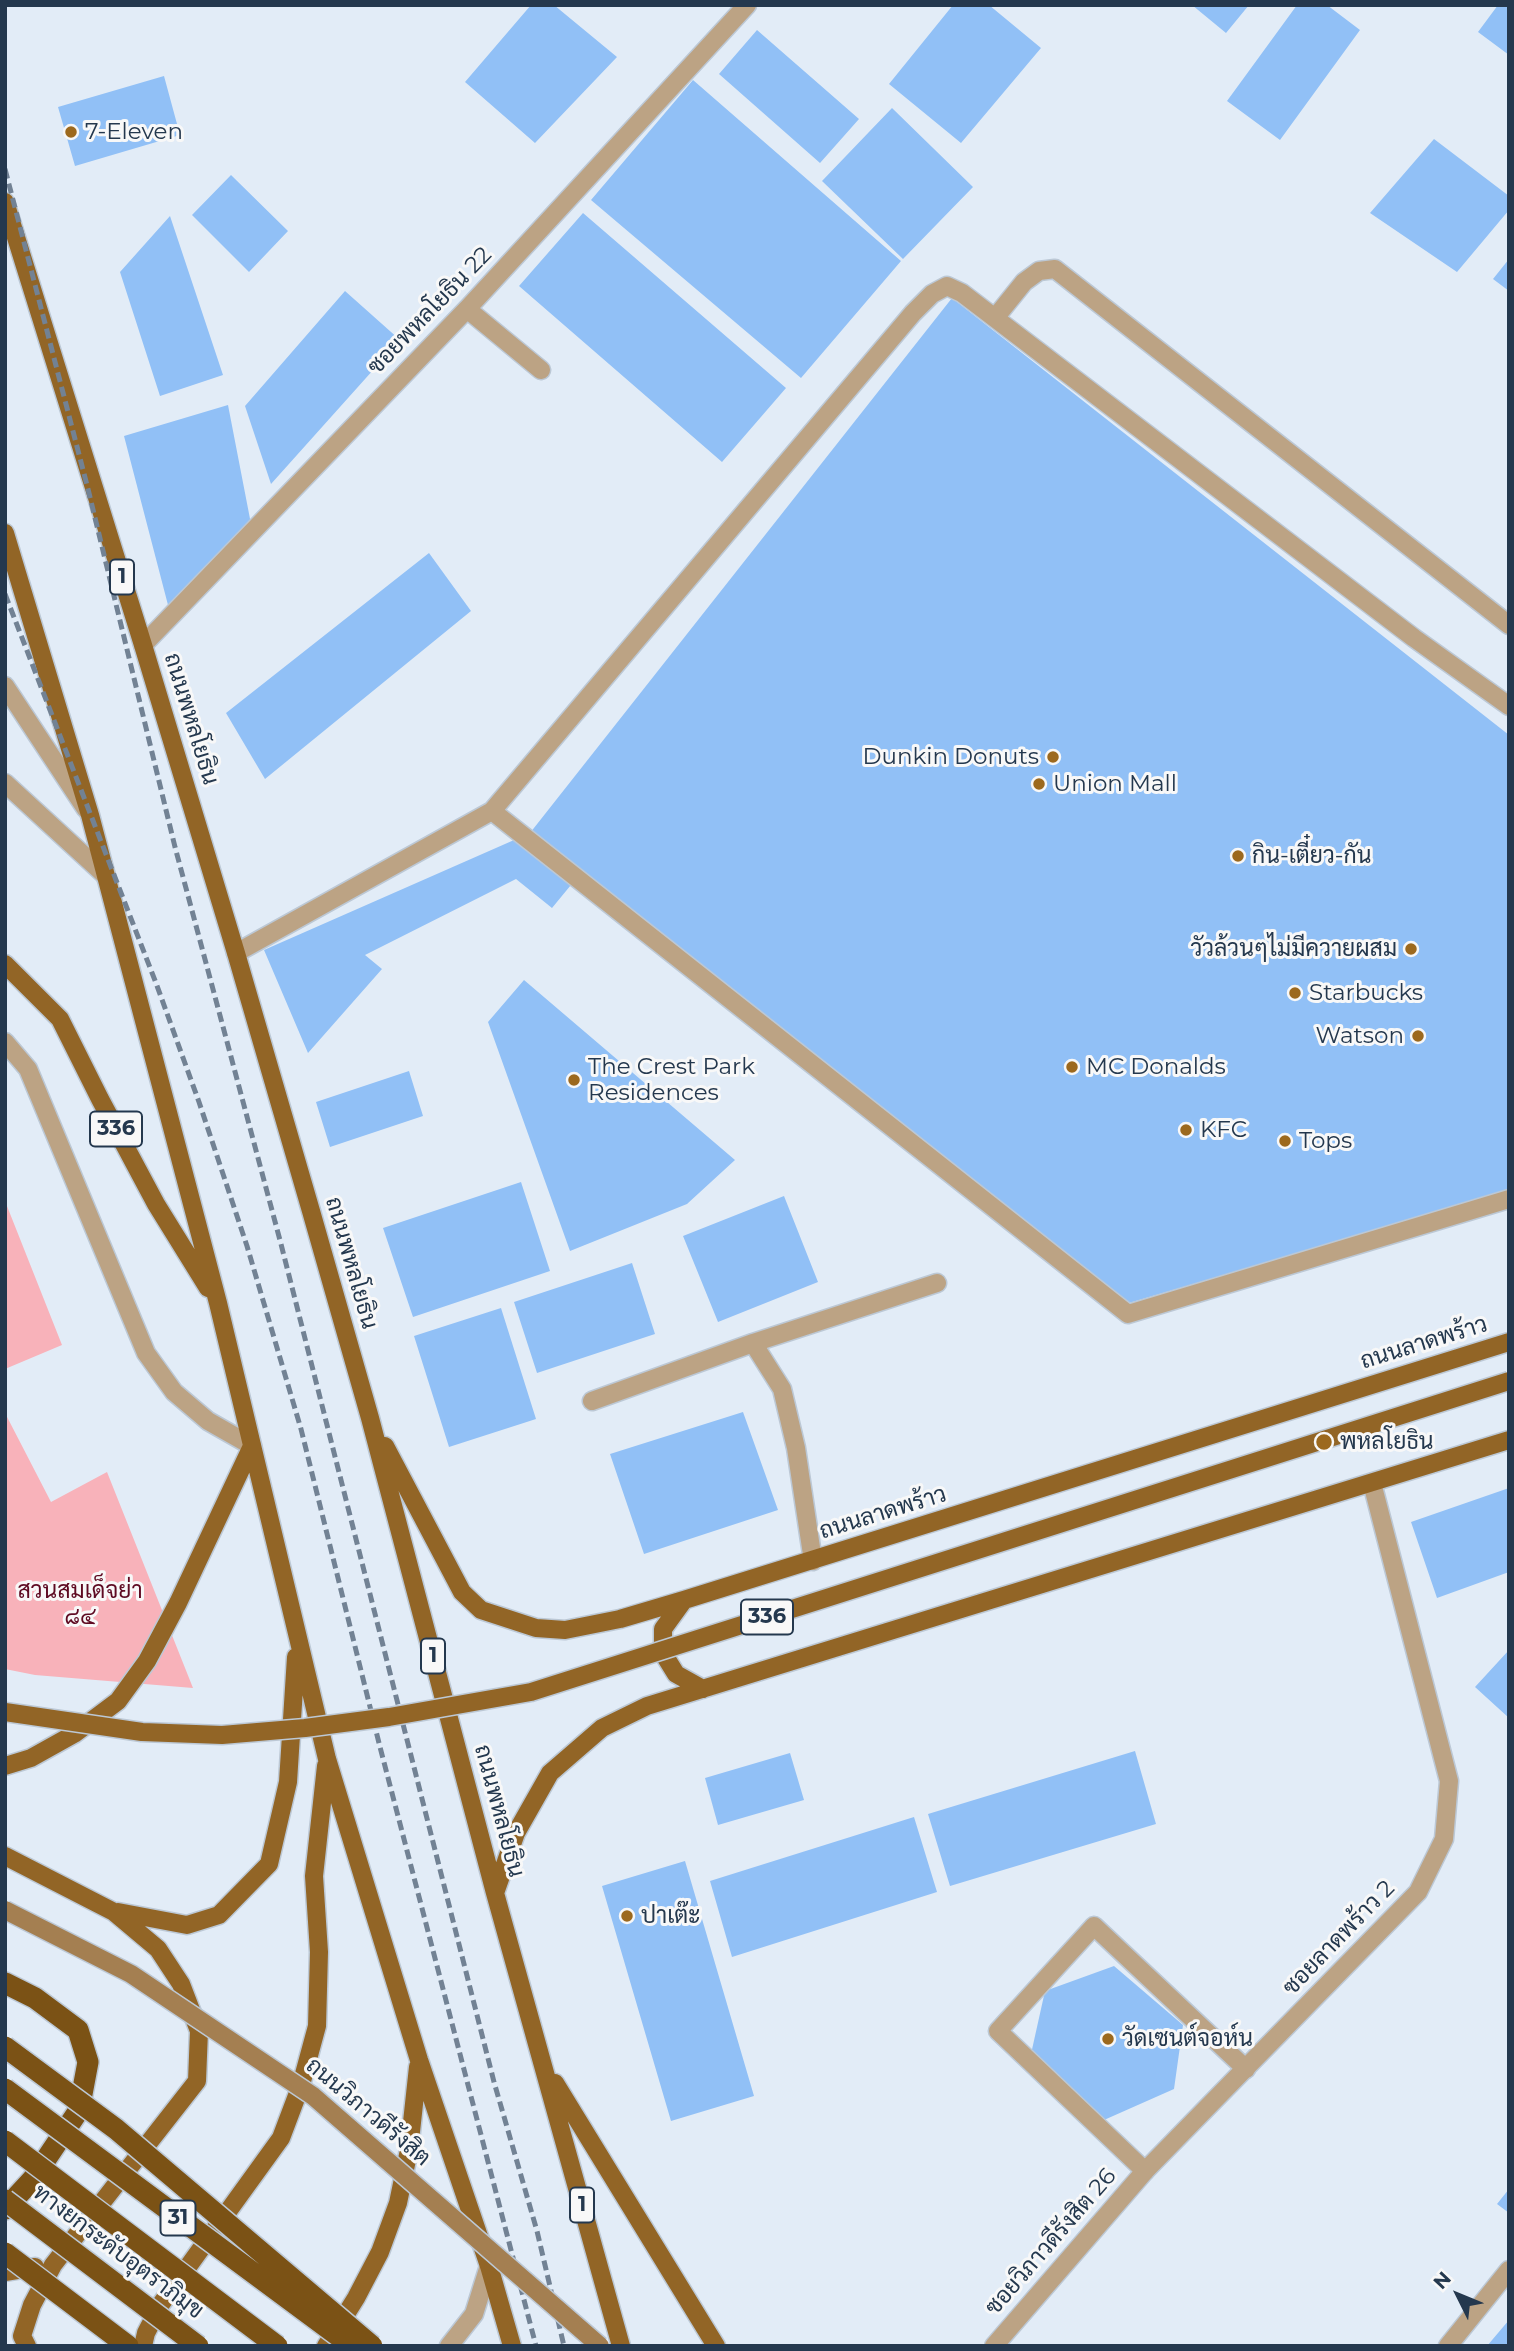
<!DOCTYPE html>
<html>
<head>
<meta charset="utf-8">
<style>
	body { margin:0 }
	#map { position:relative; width:1514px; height:2351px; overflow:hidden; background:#e2ecf7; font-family:Montserrat,sans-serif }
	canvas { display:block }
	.frame { position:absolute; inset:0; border:7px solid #24384e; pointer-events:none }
	.north { position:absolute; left:1423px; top:2260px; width:70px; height:70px; -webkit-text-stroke:5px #f8f8f8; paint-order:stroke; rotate:313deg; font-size:19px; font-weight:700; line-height:28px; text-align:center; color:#24384e }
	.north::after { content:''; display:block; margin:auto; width:24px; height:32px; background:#24384e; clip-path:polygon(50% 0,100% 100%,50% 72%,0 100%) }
</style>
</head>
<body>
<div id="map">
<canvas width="1514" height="2351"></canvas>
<div class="frame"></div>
<div class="north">N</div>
</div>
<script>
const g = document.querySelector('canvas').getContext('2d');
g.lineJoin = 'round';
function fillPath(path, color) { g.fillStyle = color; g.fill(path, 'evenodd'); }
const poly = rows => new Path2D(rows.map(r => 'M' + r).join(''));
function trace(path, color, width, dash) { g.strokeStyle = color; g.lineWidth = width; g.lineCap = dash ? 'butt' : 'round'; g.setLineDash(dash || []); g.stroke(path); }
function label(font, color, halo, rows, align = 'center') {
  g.font = font + ' Montserrat,Sarabun,sans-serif'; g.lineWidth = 6; g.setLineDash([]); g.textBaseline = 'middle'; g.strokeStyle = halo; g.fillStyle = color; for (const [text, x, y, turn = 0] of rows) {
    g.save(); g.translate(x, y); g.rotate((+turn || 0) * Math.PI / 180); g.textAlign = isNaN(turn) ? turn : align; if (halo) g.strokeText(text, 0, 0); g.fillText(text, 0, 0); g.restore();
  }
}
const green = poly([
	[5,1201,62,1345,5,1369],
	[5,1413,51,1502,107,1472,193,1688,35,1675,5,1669]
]);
const building = poly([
	[531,5,554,5,617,57,535,143,465,82],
	[953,5,989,5,1041,48,961,143,889,84],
	[1192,5,1249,5,1226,33],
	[1297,5,1327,5,1360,30,1280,140,1227,101],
	[1498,5,1509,5,1509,55,1478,32],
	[757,30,859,119,820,163,719,74],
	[164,76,180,135,75,166,58,107],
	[693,80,901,261,801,378,591,200],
	[892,108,973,187,903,259,822,181],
	[1434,139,1509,196,1509,210,1457,272,1370,213],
	[231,175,288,231,249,272,192,215],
	[583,213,786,388,722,462,519,286],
	[170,216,223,375,160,396,120,272],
	[1509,259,1509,291,1493,279],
	[345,291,400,340,271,484,245,406],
	[952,298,1509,735,1509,1191,1129,1303,580,874,552,908,516,879,365,955,382,969,308,1053,264,950,530,833],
	[228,405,251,524,168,605,124,436],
	[429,553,471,611,265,779,226,713],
	[524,980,735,1160,687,1204,570,1251,488,1022],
	[409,1071,423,1116,330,1147,316,1102],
	[521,1182,550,1271,413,1317,383,1228],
	[784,1196,818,1282,718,1322,683,1236],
	[632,1263,655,1334,537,1373,514,1302],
	[501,1308,536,1419,449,1447,414,1336],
	[743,1412,778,1510,644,1554,610,1454],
	[1509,1488,1509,1572,1437,1598,1411,1522],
	[1509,1650,1509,1718,1475,1687],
	[1135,1751,1156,1824,950,1886,928,1814],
	[790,1753,804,1800,718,1825,705,1778],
	[914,1817,937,1892,732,1957,710,1881],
	[685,1861,754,2096,671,2121,602,1886],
	[1114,1966,1183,2025,1174,2089,1104,2120,1031,2054,1045,1991],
	[1509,2189,1509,2213,1497,2204],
	[1509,2320,1509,2346,1487,2346]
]);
const lane = poly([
	[995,318,1024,282,1039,271,1055,269,1509,625],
	[5,686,86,809],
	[5,783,104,874],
	[492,811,1128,1314,1509,1199],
	[236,953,492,811,913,313,932,294,947,286,962,293,1414,638,1509,706],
	[5,1042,28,1069,146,1353,174,1392,208,1421,252,1446],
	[753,1343,782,1389,796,1448,813,1561],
	[592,1401,753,1343,937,1283],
	[1145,2171,998,2031,1094,1926,1246,2069],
	[449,2346,474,2314,489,2266],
	[1448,2346,1509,2270]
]);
const street = poly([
	[467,309,541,370],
	[143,645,467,309,747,5],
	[994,2346,1145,2171,1418,1892,1444,1839,1449,1781,1372,1483]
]);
const primary = poly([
	[5,202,143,645,236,953,311,1211,370,1418,495,1893,621,2346],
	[5,533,90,815,218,1303,327,1759,419,2060,489,2266,512,2346],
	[5,964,60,1019,100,1099,156,1204,208,1288],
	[385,1446,462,1592,481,1610,536,1628,565,1630,620,1619,684,1600,1509,1342],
	[684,1600,663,1629,663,1653,676,1674,703,1689],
	[5,1766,31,1758,74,1734,118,1701,147,1661,178,1603,252,1446],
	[5,1856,114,1912,158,1949,181,1984,199,2031,197,2081,53,2265,32,2305,22,2336,27,2346],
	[495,1893,516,1833,550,1773,602,1728,647,1706,1509,1440],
	[118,1912,187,1925,219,1915,269,1864,288,1782,296,1657],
	[555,2083,716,2346],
	[5,2272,35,2267],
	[143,2346,146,2333,161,2304,281,2138,301,2085,317,2026,319,1952,314,1876,326,1766],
	[326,2346,356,2298,380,2252,398,2203,409,2150,418,2067]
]);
const highway = poly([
	[5,1983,35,1998,78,2030,88,2062,79,2110,32,2180,5,2209]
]);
const rail = poly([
	[5,169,88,489,175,847,281,1244,494,2082,537,2231,564,2346],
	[5,594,156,983,199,1102,247,1246,301,1429,380,1747,536,2346]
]);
const secondaryBridge = poly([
	[5,1910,131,1974,313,2096,600,2346]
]);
const primaryBridge = poly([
	[5,1712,142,1732,222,1735,305,1728,389,1717,531,1692,1509,1381]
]);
const highwayBridge = poly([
	[5,2047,116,2129,372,2346],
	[5,2089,352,2346],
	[5,2141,277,2346],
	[5,2200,198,2346],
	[5,2253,128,2346]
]);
const markers = [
	[71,132,7,"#9c691e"],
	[1053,757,7,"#9c691e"],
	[1039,784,7,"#9c691e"],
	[1238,856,7,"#9c691e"],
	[1411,949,7,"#9c691e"],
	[1295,993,7,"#9c691e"],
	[1418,1036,7,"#9c691e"],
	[1072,1067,7,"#9c691e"],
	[574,1080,7,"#9c691e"],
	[1186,1130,7,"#9c691e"],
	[1285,1141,7,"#9c691e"],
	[1324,1442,9,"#9c691e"],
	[627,1916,7,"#9c691e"],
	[1108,2039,7,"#9c691e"]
];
const shields = [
	[122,577,24],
	[116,1129,52],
	[767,1617,52],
	[433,1656,24],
	[582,2205,24],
	[178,2218,35]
];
const shieldNames = [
	["1",122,577],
	["336",116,1129],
	["336",767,1617],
	["1",433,1656],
	["1",582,2205],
	["31",178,2218]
];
const poiNames = [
	["7-Eleven",85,132],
	["Dunkin Donuts",1039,757,"right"],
	["Union Mall",1053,784],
	["กิน-เตี๋ยว-กัน",1252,856],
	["วัวล้วนๆไม่มีควายผสม",1397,949,"right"],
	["Starbucks",1309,993],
	["Watson",1404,1036,"right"],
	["The Crest Park",588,1067],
	["Residences",588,1093],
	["MC Donalds",1086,1067],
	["KFC",1200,1130],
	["Tops",1299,1141],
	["พหลโยธิน",1340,1442],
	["ปาเต๊ะ",641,1916],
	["วัดเซนต์จอห์น",1122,2039]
];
const streetNames = [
	["ซอยพหลโยธิน 22",430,311,-46],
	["ถนนพหลโยธิน",191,719,73],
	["ถนนพหลโยธิน",351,1263,74],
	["ถนนลาดพร้าว",1424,1343,-17],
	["ถนนลาดพร้าว",883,1513,-17],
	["ถนนพหลโยธิน",499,1811,75],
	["ซอยลาดพร้าว 2",1339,1938,-46],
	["ถนนวิภาวดีรังสิต",368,2112,40],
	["ซอยวิภาวดีรังสิต 26",1051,2242,-49],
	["ทางยกระดับอุตราภิมุข",118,2252,37]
];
const parkNames = [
	["สวนสมเด็จย่า",80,1591],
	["๘๔",80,1617]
];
fillPath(green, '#f8b2ba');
fillPath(building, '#91c0f6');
trace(lane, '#bcc8d5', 21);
trace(street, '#bcc8d5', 21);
trace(primary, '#bcc8d5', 21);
trace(highway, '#bcc8d5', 24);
trace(lane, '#bca384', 18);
trace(street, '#bca384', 18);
trace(primary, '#926526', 18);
trace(highway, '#7b5215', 21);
trace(rail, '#728294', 5, [10, 5]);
trace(secondaryBridge, '#bcc8d5', 21, []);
trace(primaryBridge, '#bcc8d5', 21, []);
trace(highwayBridge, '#bcc8d5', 24, []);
trace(secondaryBridge, '#a47f51', 18);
trace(primaryBridge, '#926526', 18);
trace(highwayBridge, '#7b5215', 21);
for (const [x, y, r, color] of markers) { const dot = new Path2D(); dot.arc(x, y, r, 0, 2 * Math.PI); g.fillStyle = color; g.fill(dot); trace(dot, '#f8f8f8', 2.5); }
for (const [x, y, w] of shields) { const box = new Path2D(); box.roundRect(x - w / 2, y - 17.5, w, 35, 5); g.fillStyle = '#f8f8f8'; g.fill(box); trace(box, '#24384e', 2); }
label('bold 21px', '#24384e', null, shieldNames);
label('23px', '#24384e', '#f8f8f8', poiNames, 'left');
label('23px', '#24384e', '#f8f8f8', streetNames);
label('23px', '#5e0a22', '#f8f8f8', parkNames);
</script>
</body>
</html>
